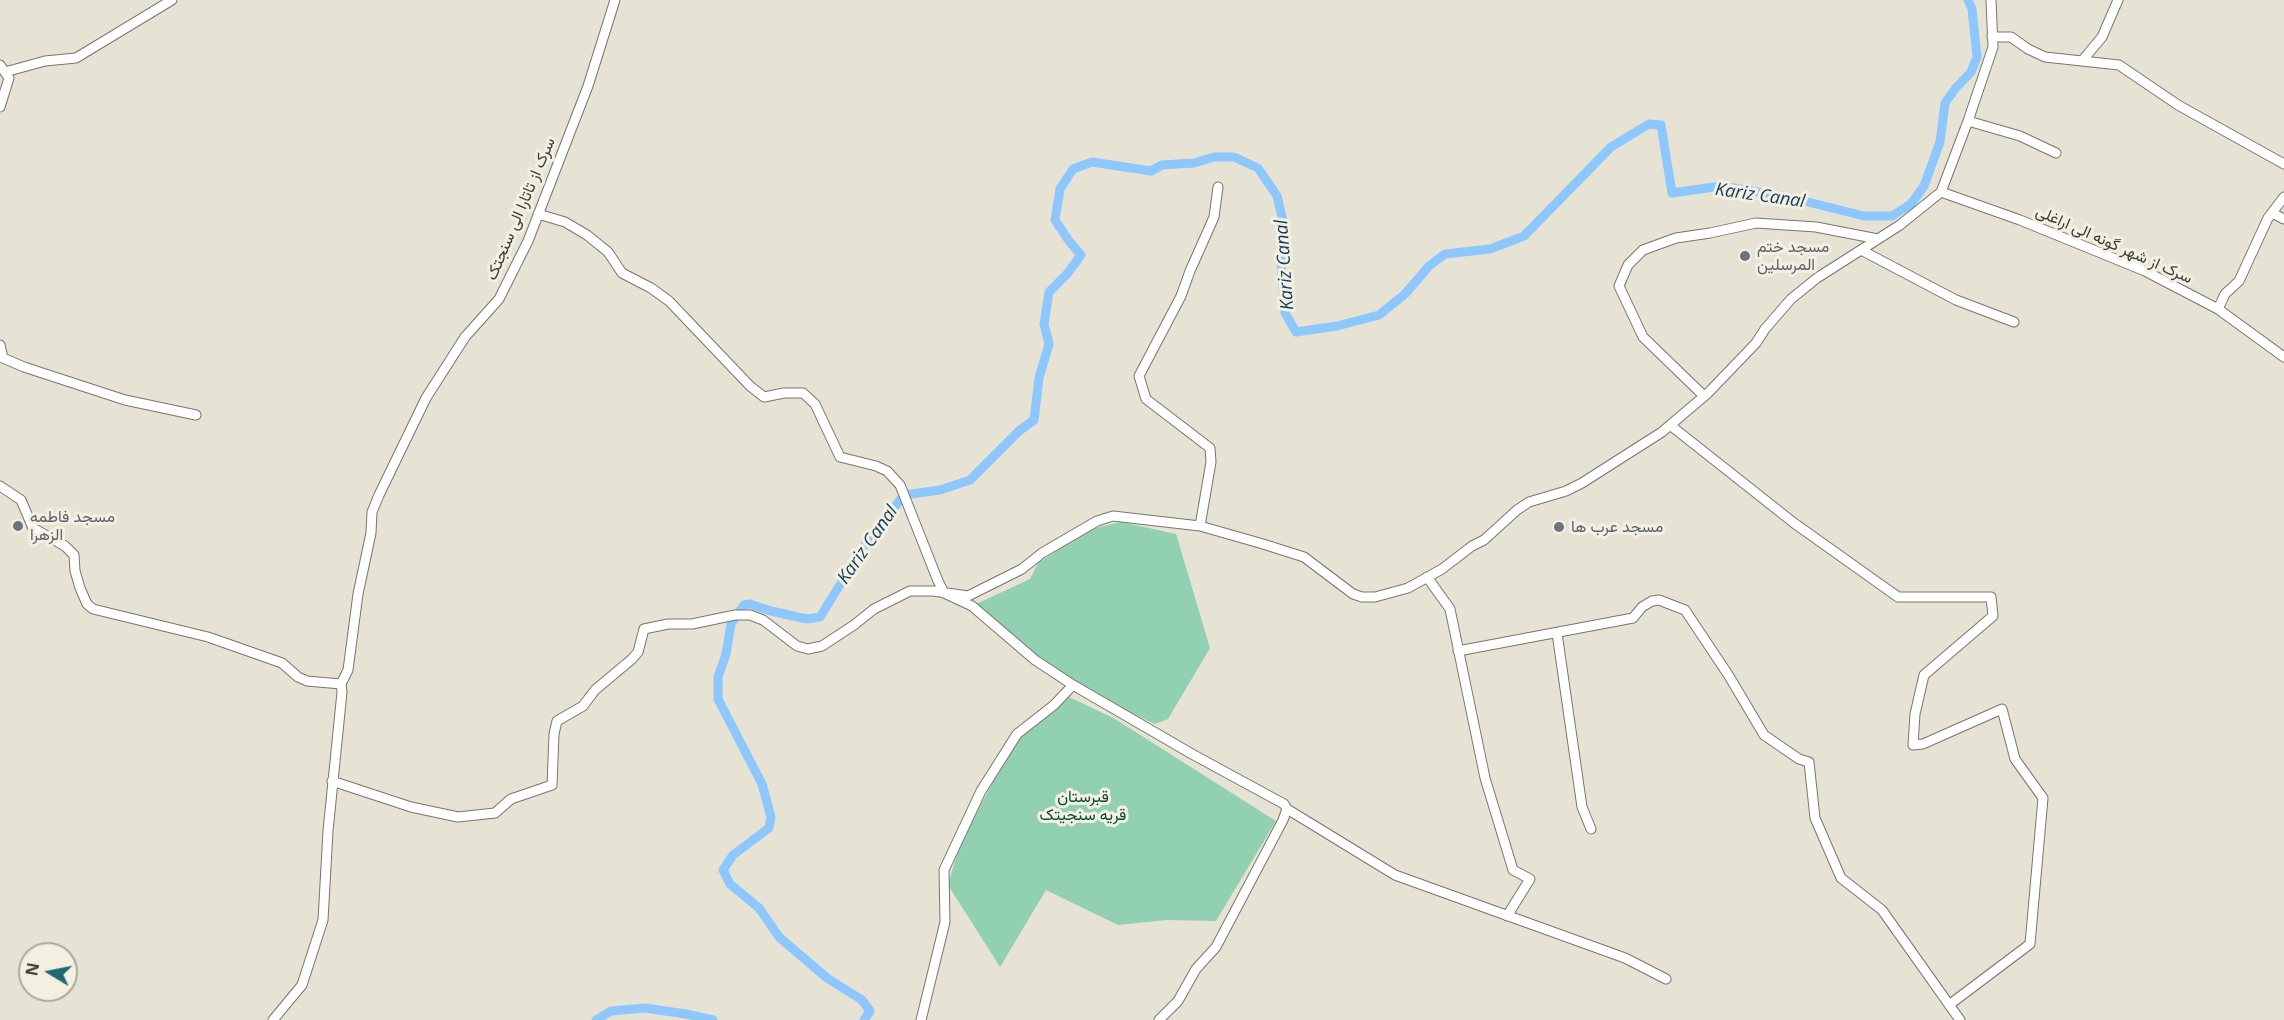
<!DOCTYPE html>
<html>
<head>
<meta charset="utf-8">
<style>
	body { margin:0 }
	#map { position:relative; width:2284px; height:1020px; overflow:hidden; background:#e6e3d4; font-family:"Open Sans",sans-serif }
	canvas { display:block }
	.north { position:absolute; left:18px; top:942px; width:60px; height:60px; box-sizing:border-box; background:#f3f0e1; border:2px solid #aaa89c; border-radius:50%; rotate:280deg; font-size:16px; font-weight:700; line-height:24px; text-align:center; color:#3c3b35 }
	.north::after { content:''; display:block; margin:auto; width:21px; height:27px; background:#1f6a71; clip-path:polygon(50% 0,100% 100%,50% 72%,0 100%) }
</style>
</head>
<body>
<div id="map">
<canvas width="2284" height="1020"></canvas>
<div class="north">N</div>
</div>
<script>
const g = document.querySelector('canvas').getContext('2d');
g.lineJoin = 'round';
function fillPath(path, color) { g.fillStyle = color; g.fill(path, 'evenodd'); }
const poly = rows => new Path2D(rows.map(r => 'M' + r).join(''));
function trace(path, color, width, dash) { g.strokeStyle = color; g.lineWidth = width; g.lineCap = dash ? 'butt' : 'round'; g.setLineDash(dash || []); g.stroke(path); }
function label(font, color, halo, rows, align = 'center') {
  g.font = font + ' "Open Sans",Vazirmatn,sans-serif'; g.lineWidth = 6; g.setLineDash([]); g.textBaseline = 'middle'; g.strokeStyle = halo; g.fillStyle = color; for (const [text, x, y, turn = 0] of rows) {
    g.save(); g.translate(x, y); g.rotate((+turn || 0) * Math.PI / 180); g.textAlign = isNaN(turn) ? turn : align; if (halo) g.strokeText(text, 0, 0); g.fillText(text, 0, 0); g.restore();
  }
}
const green = poly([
	[1121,522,1176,534,1210,648,1168,719,1155,724,1043,672,987,625,972,606,1030,579,1038,563,1091,529],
	[1067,696,1115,719,1276,821,1216,921,1167,920,1118,925,1046,890,1000,967,948,885,959,847,1012,745]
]);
const canal = poly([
	[596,1020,611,1011,645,1008,686,1014,713,1020],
	[864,1020,870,1011,862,1000,827,978,779,937,759,908,730,884,723,870,733,855,769,828,771,817,762,784,718,699,718,677,726,654,731,624,744,605,750,604,771,611,807,619,820,617,864,546,904,495,940,490,970,480,1019,431,1034,420,1039,378,1049,344,1044,324,1049,292,1067,274,1081,255,1069,241,1055,220,1060,189,1073,169,1092,162,1151,171,1162,165,1194,163,1214,157,1234,157,1258,168,1277,196,1285,229,1281,262,1285,313,1296,332,1337,326,1379,315,1405,294,1429,266,1445,254,1490,249,1524,236,1611,147,1649,124,1661,125,1672,193,1721,186,1788,197,1864,216,1892,216,1911,204,1924,186,1940,142,1945,103,1955,89,1971,72,1977,57,1972,9,1968,0]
]);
const minor = poly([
	[1992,37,2011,37,2028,49,2045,57,2119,65,2178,105,2284,164],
	[2082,61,2102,37,2118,0],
	[0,65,9,78,0,107],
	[5,72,45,61,76,58,172,0],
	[1968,121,2020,136,2056,153],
	[1941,192,2020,220,2145,271,2218,309,2225,294,2239,281,2268,218,2284,197],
	[2272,213,2284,219],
	[538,214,565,222,587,235,608,252,622,273,651,288,669,301,750,386,764,397,784,393,803,393,815,404,840,457,876,466,887,471,900,485,938,581,944,593,972,606,1035,660,1073,685,1192,754,1284,804,1287,809,1283,820,1216,947,1196,969,1178,1001,1159,1020],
	[1861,250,1956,300,2014,322],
	[2218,309,2284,357],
	[0,345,3,358,24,367,125,400,196,415],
	[1704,396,1643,337,1619,286,1628,265,1643,250,1676,238,1710,233,1756,223,1816,227,1878,239],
	[1670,425,1794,523,1898,597,1991,597,1993,616,1924,675,1915,714,1913,745,1923,744,2002,709,2015,759,2043,798,2030,944,1949,1005],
	[0,486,21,500,33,528,65,546,74,555,75,571,80,588,87,604,93,609,208,637,282,663,298,677,307,681,341,684,342,692,328,831,323,920,302,985,273,1020],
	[1200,526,1211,462,1210,448,1146,399,1139,376,1181,296,1190,271,1214,217,1218,187],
	[1427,577,1450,609,1485,778,1513,870,1530,879,1507,916],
	[1557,633,1582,807,1591,829],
	[1458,651,1633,618,1642,607,1652,601,1659,600,1685,610,1729,676,1764,735,1799,759,1809,762,1815,818,1841,878,1882,910,1960,1020],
	[341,684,348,670,358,594,371,533,372,512,379,495,426,398,465,337,499,299,528,241,588,86,615,0],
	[332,781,411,807,458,817,495,813,511,799,552,785,554,734,557,721,583,706,595,690,632,659,638,652,644,629,668,624,692,624,735,615,750,615,763,620,797,646,808,649,822,646,854,625,874,609,910,591,933,591,968,596,1022,569,1042,553,1097,521,1113,516,1200,526,1263,544,1304,557,1353,594,1362,597,1375,597,1408,588,1442,569,1472,546,1484,540,1517,510,1529,502,1566,491,1582,483,1662,432,1708,393,1756,343,1765,329,1791,299,1817,278,1900,225,1941,192,1968,121,1993,47,1991,0],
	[1287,809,1395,875,1625,958,1666,979],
	[921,1020,945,922,944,870,981,791,1017,734,1054,705,1073,685]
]);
const markers = [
	[1745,256,6,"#6b7280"],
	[18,526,6,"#6b7280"],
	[1559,527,6,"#6b7280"]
];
const streetNames = [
	["سرک از تاتارا الی سنجتک",521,209,-67],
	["سرک از شهر گونه الی اراغلی",2114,245,24]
];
const worshipNames = [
	["مسجد ختم",1757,247],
	["المرسلین",1757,265],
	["مسجد فاطمه",30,517],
	["الزهرا",30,535],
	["مسجد عرب ها",1571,527]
];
const parkNames = [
	["قبرستان",1083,797],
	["قریه سنجیتک",1083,815]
];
const waterNames = [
	["Kariz Canal",1760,196,8],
	["Kariz Canal",1285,265,-94],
	["Kariz Canal",868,545,-55]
];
fillPath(green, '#91d0b1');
trace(canal, '#8ec6fe', 9);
trace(minor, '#787669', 11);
trace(minor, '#fff', 9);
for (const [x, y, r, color] of markers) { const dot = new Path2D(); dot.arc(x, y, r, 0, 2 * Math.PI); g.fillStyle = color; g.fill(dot); trace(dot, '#f3f0e1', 2); }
label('16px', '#3c3b35', '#f3f0e1', streetNames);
label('16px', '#5b616d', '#f3f0e1', worshipNames, 'left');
label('16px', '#054c34', '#f3f0e1', parkNames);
label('italic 18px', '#123a5e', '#f3f0e1', waterNames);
</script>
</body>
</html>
